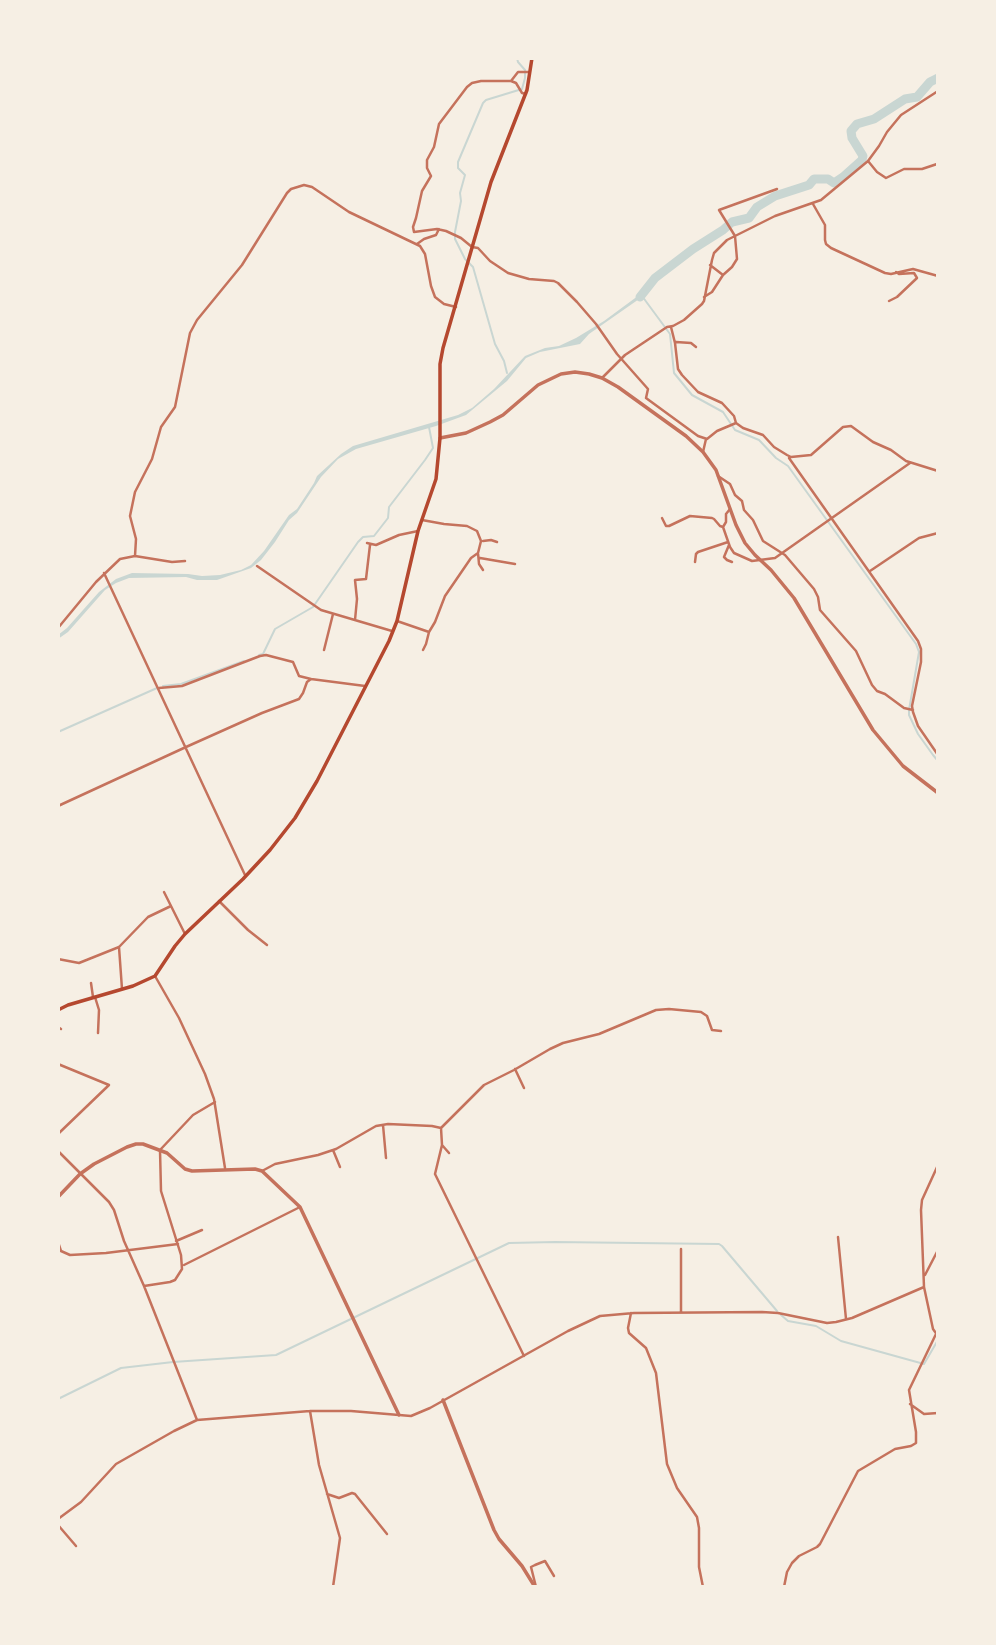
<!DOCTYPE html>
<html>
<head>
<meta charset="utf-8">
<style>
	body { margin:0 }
	#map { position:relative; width:996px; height:1645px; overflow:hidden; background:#f6efe4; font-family:"Source Serif 4",serif }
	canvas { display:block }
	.frame { position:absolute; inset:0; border:60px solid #f6efe4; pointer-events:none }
</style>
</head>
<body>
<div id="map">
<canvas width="996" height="1645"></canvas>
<div class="frame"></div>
</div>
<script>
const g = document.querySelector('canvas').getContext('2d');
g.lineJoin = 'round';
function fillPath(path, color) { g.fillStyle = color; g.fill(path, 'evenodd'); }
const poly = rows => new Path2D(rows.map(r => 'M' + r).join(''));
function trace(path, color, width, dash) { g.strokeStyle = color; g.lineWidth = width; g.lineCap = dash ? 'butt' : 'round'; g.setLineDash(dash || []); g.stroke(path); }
const water = poly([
	[646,290,642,297,589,334,580,344,540,352,526,358,507,381,466,415,436,426,356,449,338,459,321,477,297,513,289,520,275,542,261,560,251,568,217,580,197,580,186,577,129,578,116,583,105,590,68,632,58,639,58,635,67,628,99,592,116,579,132,573,188,574,202,576,220,575,241,570,251,565,264,551,289,515,297,509,314,483,317,476,341,454,353,446,458,415,472,408,494,389,525,356,545,348,559,346,576,338,604,321]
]);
const stream = poly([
	[642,296,670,334,674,373,692,395,723,412,735,430,759,440,776,458,788,466,916,644,919,652,909,710,909,715,918,734,933,755,938,761],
	[507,373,504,361,495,344,473,267,465,259,455,239,455,232,461,201,460,193,465,175,458,168,458,162,483,103,486,100,522,89,525,78,525,70,518,62,517,58],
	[259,655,263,654,275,629,313,607,358,542,363,537,374,536,388,518,389,507,425,460,433,448,429,427],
	[163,686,181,684,244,661],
	[58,732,157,688],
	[781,1315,788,1321,816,1326,841,1341,924,1364,938,1340],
	[58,1399,121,1368,173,1362,276,1355,509,1243,555,1242,719,1244,722,1246,777,1311]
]);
const river = poly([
	[640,297,655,278,693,249,723,230,732,222,749,218,757,207,775,196,809,185,814,179,828,179,834,183,843,177,862,160,863,156,852,138,851,131,857,124,874,119,905,99,917,97,930,82,938,78]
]);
const minor = poly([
	[511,81,518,72,528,72],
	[526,94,522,93,516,83,511,81,481,81,472,83,467,87,439,124,434,147,427,160,427,168,431,176,422,191,416,218,413,227,414,232,437,229,446,231,461,238,472,247,478,248,490,261,508,273,529,279,554,281,558,283,577,302,596,324,617,354,648,389,646,398,698,436,707,439,717,431,736,423],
	[868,161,877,172,886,178,904,169,922,169,937,164],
	[813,204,825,225,825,240,826,244,831,248,885,273,891,274,913,269,938,276],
	[417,244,424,239,436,235,439,229],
	[710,265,723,275],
	[704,297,712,292,723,275,732,267,737,259,735,236,719,210,777,189],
	[889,301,897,297,917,278,914,273,899,274,896,272],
	[671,327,675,343,678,369,682,375,698,392,722,403,734,416,736,423,743,428,763,435,774,447,787,455,791,457,811,455,843,427,851,426,873,442,891,450,906,461,938,471],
	[676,342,691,343,696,347],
	[602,378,625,355,667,327,673,326,684,320,702,304,704,301,712,260,714,253,727,240,775,216,821,200,868,161,879,146,887,132,901,115,938,91],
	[703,452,706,439],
	[789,458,918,641,921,649,921,662,912,706,913,712,918,726,938,755],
	[718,476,730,484,735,495,742,501,744,510,753,520,763,541,785,555,814,589,818,597,820,610,856,651,872,685,877,691,885,694,904,708,913,710],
	[730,509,726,514,726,522,723,527,730,547,734,553,752,561,775,558,910,463],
	[662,518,666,526,669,526,690,516,712,518,714,519,720,526,723,527],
	[422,520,444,524,467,526,477,531,481,541,478,553,479,564,483,570],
	[483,541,491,540,497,542],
	[367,543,376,545,399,535,418,531],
	[729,545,724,557,727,560,732,562],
	[135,556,136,539,130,516,135,492,152,459,161,427,175,407,190,333,197,320,242,265,287,193,291,189,304,185,312,187,349,212,420,246,425,254,431,286,435,297,444,304,456,307],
	[480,558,515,564],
	[695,562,696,554,698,552,728,542],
	[257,566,321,610,392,631],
	[870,571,919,538,938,533],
	[104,573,245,875],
	[355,620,357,599,355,580,366,579,370,545],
	[397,621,429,632],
	[58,628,96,582,120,559,135,556,172,562,185,561],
	[324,650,333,614],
	[423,650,426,644,429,632,435,622,445,596,471,558,478,553],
	[159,688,182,686,260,656,266,655,293,662,299,676,311,679],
	[58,806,186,747,262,713,299,699,303,693,307,682,311,679,365,686],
	[164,892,185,934],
	[219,901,248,930,267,945],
	[119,947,122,989],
	[58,959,79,963,119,947,148,917,171,906],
	[155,976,179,1018,205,1074,214,1099,225,1168],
	[91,983,93,997],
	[95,997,99,1010,98,1033],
	[58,1027,61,1029],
	[58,1064,109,1085,58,1134],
	[515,1069,524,1088],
	[383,1125,386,1158],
	[441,1128,442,1145,435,1174,524,1356],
	[442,1145,449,1153],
	[333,1150,340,1167],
	[58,1151,109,1202,114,1210,124,1241,144,1286,197,1420],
	[938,1165,922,1200,921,1210,924,1287,933,1329,938,1336],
	[262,1171,275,1164,318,1155,336,1149,376,1126,388,1124,432,1126,441,1128,484,1085,514,1070,550,1049,563,1043,599,1034,656,1010,669,1009,701,1012,707,1016,712,1030,721,1031],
	[838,1237,846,1319],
	[176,1241,202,1230],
	[58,1242,61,1251,70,1255,106,1253,178,1244],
	[184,1265,300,1207],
	[925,1275,938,1250],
	[144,1286,170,1282,175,1280,182,1269,181,1255,161,1191,160,1150,193,1115,215,1102],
	[681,1312,681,1249],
	[631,1313,628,1328,629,1333,646,1348,656,1373,667,1464,677,1488,697,1517,699,1528,699,1567,703,1587],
	[910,1404,924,1414,938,1413],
	[310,1411,319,1465,340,1538,333,1587],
	[327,1494,339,1498,352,1493,355,1494,387,1534],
	[58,1519,81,1502,116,1464,174,1431,197,1420,310,1411,351,1411,411,1416,430,1408,568,1331,600,1316,634,1313,762,1312,778,1313,827,1323,836,1322,852,1318,924,1287],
	[58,1525,76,1546],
	[536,1587,531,1567,535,1565,545,1561,554,1576],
	[784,1587,787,1572,792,1563,799,1556,817,1547,820,1544,858,1471,895,1449,911,1446,916,1443,916,1432,909,1390,936,1334]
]);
const tertiary = poly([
	[440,438,466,433,490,422,503,415,538,385,561,374,575,372,589,374,602,378,618,387,686,436,703,452,716,470,736,525,745,543,755,555,771,570,794,598,873,730,903,766,938,793],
	[58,1197,80,1174,94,1164,127,1147,136,1144,143,1144,167,1153,185,1169,192,1171,255,1169,262,1171,300,1207,399,1415],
	[443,1400,494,1530,499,1539,522,1566,535,1587]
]);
const secondary = poly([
	[58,1010,68,1005,133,986,155,976,175,946,185,934,243,879,270,850,295,818,317,781,389,641,397,621,418,531,436,479,440,438,440,364,443,348,491,182,527,90,532,58]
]);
fillPath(water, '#c9d6d2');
trace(stream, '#c9d6d2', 2);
trace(river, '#c9d6d2', 9);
trace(minor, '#c5725c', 2.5);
trace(tertiary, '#c5725c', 3.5);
trace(secondary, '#b5482f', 3.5);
</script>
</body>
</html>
